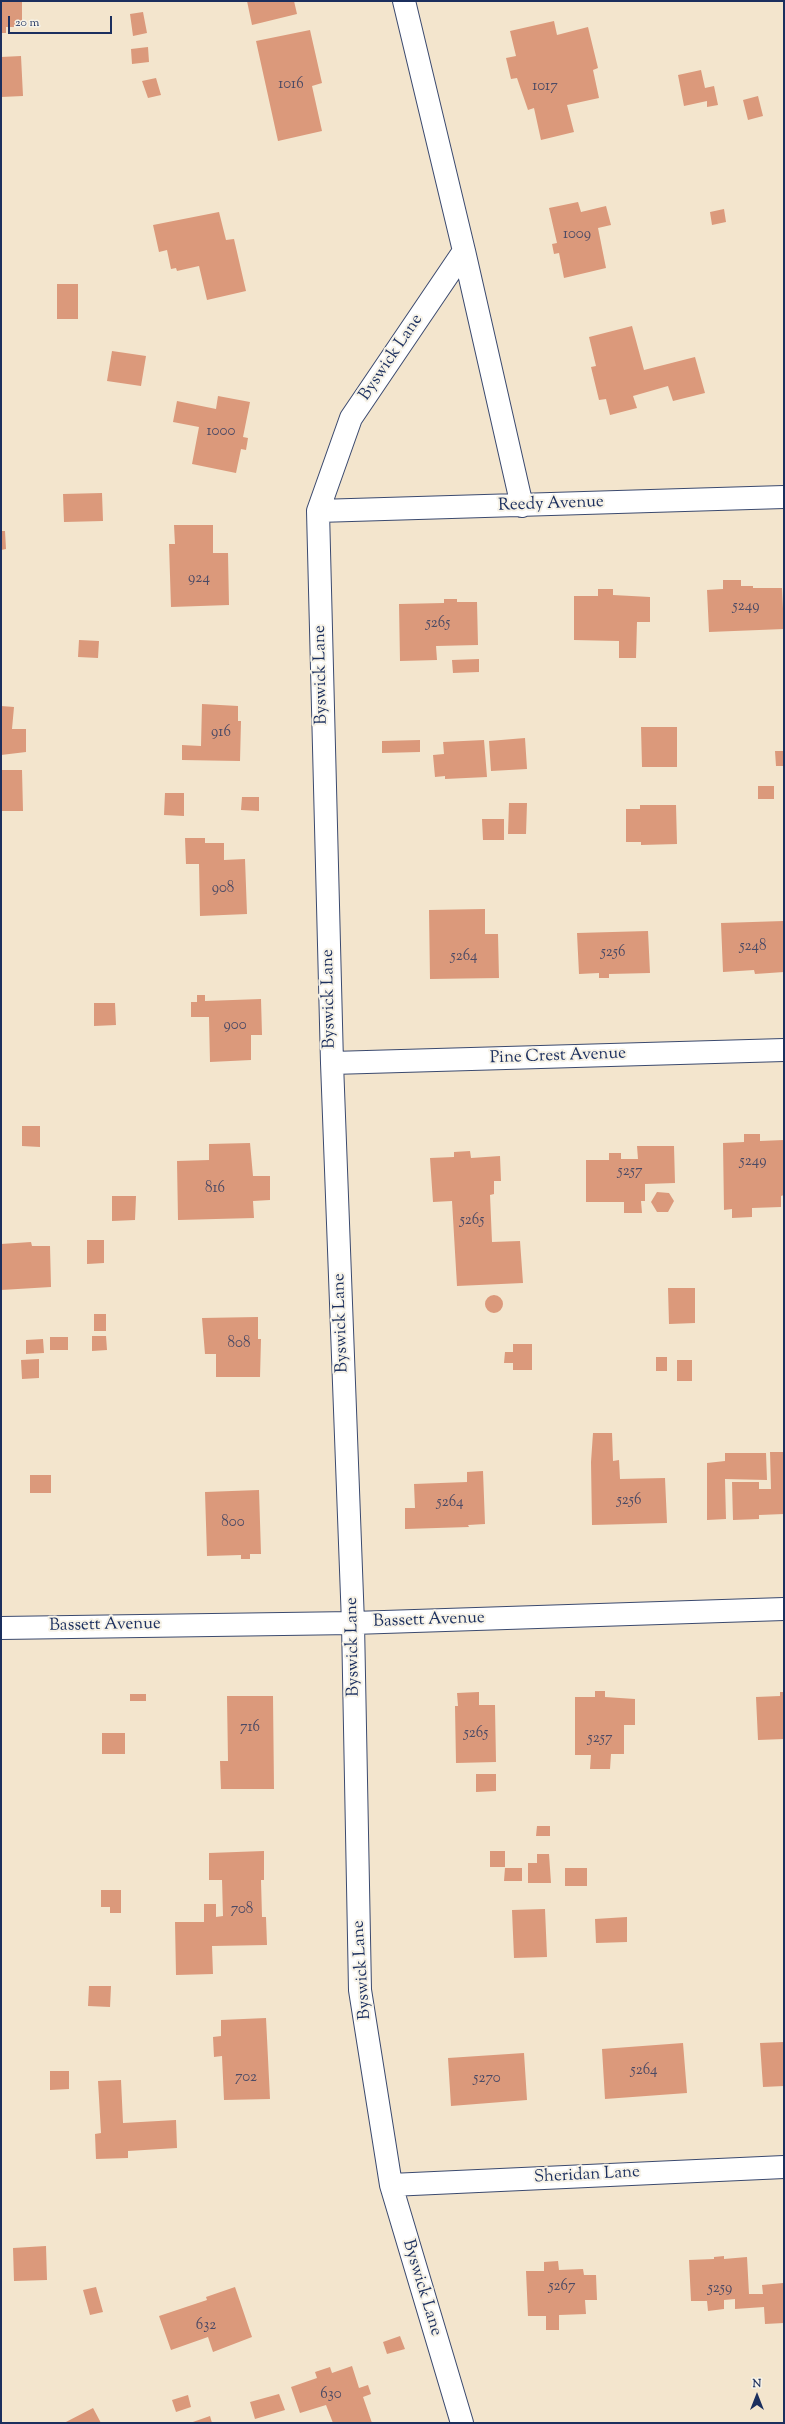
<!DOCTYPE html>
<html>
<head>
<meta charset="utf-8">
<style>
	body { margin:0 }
	#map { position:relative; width:785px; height:2424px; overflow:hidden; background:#f3e5cd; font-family:"Sorts Mill Goudy",serif }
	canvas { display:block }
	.frame { position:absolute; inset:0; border:2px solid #1b2f5e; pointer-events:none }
	.north { position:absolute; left:737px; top:2376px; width:40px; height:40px; -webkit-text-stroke:3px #f7f3e8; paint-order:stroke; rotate:0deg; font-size:11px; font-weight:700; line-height:16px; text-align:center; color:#1b2f5e }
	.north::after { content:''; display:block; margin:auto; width:14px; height:18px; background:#1b2f5e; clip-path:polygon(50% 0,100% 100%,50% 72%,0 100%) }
	.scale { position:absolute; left:8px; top:16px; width:104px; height:18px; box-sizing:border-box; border:2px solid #1b2f5e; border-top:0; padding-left:5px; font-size:12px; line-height:14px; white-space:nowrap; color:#1b2f5e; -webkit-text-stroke:3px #f7f3e8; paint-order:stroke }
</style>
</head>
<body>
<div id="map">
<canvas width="785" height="2424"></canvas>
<div class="frame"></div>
<div class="north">N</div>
<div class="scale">20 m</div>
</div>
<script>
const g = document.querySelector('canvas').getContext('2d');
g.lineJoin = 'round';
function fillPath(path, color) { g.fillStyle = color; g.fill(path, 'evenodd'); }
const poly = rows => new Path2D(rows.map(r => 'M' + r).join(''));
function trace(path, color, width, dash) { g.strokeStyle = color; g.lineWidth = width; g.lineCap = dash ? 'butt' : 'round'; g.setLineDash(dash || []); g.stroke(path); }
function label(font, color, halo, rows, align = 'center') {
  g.font = font + ' "Sorts Mill Goudy",serif'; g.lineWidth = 4; g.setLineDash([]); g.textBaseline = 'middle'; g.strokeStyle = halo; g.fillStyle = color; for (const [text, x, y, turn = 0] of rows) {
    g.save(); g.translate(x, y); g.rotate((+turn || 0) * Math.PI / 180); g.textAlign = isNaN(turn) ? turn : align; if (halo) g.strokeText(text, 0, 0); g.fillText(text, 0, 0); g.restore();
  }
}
const building = poly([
	[1,1,22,2,22,27,6,27,6,33,1,33],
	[247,1,294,1,297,14,252,25],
	[143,12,147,33,133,36,130,14],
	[554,21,557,35,588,27,598,68,593,70,599,98,567,105,574,132,541,140,534,108,528,110,517,78,511,79,506,58,516,56,510,31],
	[310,30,322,83,312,86,322,131,278,141,256,41],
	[148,47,149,62,132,64,131,49],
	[21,56,23,96,1,97,1,57],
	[701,70,705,88,714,86,718,105,707,107,707,101,684,106,678,75],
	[156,78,161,95,148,98,142,81],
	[758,96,763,116,748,120,743,100],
	[578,202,581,212,606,206,611,225,598,228,606,268,564,278,559,253,554,254,552,244,557,243,549,208],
	[724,209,726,222,712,225,710,212],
	[219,212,226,240,234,239,246,291,207,300,199,266,177,271,176,268,171,269,167,250,159,252,153,225],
	[57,284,78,284,78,319,57,319],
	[632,326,644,370,695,357,705,393,673,401,668,386,633,396,637,408,610,415,606,399,599,400,591,367,596,366,589,337],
	[112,351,146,356,141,386,107,381],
	[218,396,250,402,243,437,248,438,246,450,241,449,236,473,192,464,199,427,173,422,177,401,216,409],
	[102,493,103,521,64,522,63,494],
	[174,525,213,525,213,553,228,553,229,605,171,607,169,544,175,544],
	[1,531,5,531,6,549,1,550],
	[723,580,741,580,741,586,753,586,753,588,782,588,784,629,709,632,707,590,723,589],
	[598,589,613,589,613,595,650,597,650,622,637,622,636,658,619,658,619,641,574,640,574,596,598,596],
	[444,599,457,599,457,602,477,602,478,645,436,646,437,660,400,661,399,604,444,603],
	[79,640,99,641,98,658,78,657],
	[479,659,479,672,453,673,452,660],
	[202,704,238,706,238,721,241,721,240,761,182,760,182,745,201,746],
	[1,706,14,707,12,729,26,729,26,752,1,755],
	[641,727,677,727,677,767,642,767],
	[525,738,527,769,491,771,489,741],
	[420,740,420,752,382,753,382,741],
	[484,740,487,777,445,779,445,776,435,777,433,755,444,754,443,742],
	[775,751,784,751,784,766,776,766],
	[1,770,22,770,23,811,1,811],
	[758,786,774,786,774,799,758,799],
	[165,793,184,793,184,816,164,815],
	[242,797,259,797,259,811,241,810],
	[509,803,527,803,526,834,508,834],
	[640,805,676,805,677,844,641,845,641,842,626,842,626,809,640,809],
	[482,819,504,819,504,840,483,840],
	[185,838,205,838,205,843,224,843,224,860,245,859,247,914,200,916,199,864,186,864],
	[485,909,485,934,498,934,499,978,430,979,429,910],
	[784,921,784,972,755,974,754,970,723,972,721,923],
	[648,931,650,973,609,974,609,978,599,978,599,973,579,974,577,933],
	[197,995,205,995,205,1001,261,999,262,1035,251,1035,251,1060,210,1062,209,1017,191,1017,191,1002,197,1002],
	[94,1003,115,1003,116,1025,94,1026],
	[22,1126,40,1126,40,1147,22,1146],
	[744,1134,760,1134,760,1141,784,1140,784,1195,781,1196,781,1207,752,1208,752,1217,732,1218,732,1209,724,1210,723,1143,744,1142],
	[250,1143,253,1176,270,1176,270,1200,253,1201,254,1218,178,1220,177,1161,209,1160,209,1144],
	[637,1146,674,1146,675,1183,645,1184,645,1201,641,1201,642,1213,624,1213,624,1202,586,1202,586,1160,609,1160,609,1153,621,1153,621,1159,638,1159],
	[470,1151,471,1158,500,1156,501,1181,494,1181,494,1194,490,1195,492,1242,520,1241,523,1283,457,1286,452,1201,433,1202,430,1158,454,1157,454,1152],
	[657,1192,669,1193,674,1201,668,1212,657,1212,651,1202],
	[112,1196,136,1196,135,1220,112,1221],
	[87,1240,104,1240,104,1263,87,1264],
	[31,1242,32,1246,50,1246,51,1287,1,1290,1,1244],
	[668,1288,695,1288,695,1323,669,1324],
	'485 1304a9 9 0 1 1 18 0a9 9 0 1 1-18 0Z',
	[94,1314,106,1314,106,1331,94,1331],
	[258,1317,258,1339,261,1339,260,1377,216,1377,216,1354,205,1354,202,1318],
	[92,1336,106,1336,107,1350,92,1351],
	[50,1337,68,1337,68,1350,50,1350],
	[43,1339,44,1353,26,1354,26,1340],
	[513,1344,532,1344,532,1370,513,1370,513,1363,504,1363,505,1352,513,1352],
	[656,1357,667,1357,667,1371,656,1371],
	[39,1359,39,1378,22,1379,21,1360],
	[677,1360,692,1360,692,1381,677,1381],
	[593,1433,612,1433,613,1461,619,1460,620,1479,665,1478,667,1523,592,1525,591,1462],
	[770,1452,784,1452,784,1514,759,1515,759,1519,733,1520,732,1482,759,1482,759,1489,771,1489],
	[725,1453,766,1453,767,1480,725,1479,726,1519,707,1520,707,1463,725,1461],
	[483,1471,485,1524,468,1525,469,1527,405,1529,405,1508,415,1508,414,1484,467,1482,467,1472],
	[30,1475,51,1475,51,1493,30,1493],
	[259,1490,261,1554,250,1554,250,1559,241,1559,241,1555,207,1556,205,1492],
	[595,1691,605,1691,605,1697,635,1699,635,1725,624,1725,624,1754,611,1754,610,1769,590,1769,591,1755,575,1755,575,1697,595,1697],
	[479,1692,479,1705,495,1705,496,1762,456,1763,455,1706,458,1706,457,1693],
	[780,1692,784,1692,784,1739,758,1740,756,1697,780,1696],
	[130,1694,146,1694,146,1701,130,1701],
	[227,1696,273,1696,274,1789,221,1789,220,1761,228,1761],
	[102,1733,125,1733,125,1754,102,1754],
	[476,1774,496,1774,496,1791,476,1792],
	[537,1826,550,1826,550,1836,536,1836],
	[264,1851,264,1880,261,1880,262,1917,266,1917,267,1945,212,1946,213,1974,176,1975,175,1922,204,1922,204,1904,216,1904,216,1917,223,1916,222,1880,209,1880,209,1853],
	[490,1851,505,1851,505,1867,490,1867],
	[537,1854,549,1854,551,1883,528,1883,528,1863,537,1863],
	[505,1868,522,1868,522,1881,504,1881],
	[565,1868,587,1868,587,1886,565,1886],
	[101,1890,121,1890,121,1913,110,1913,110,1907,101,1907],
	[545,1909,547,1957,514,1958,512,1910],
	[627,1917,627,1942,596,1943,595,1919],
	[89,1986,111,1986,110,2007,88,2006],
	[266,2018,270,2099,224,2100,222,2056,214,2057,213,2037,221,2036,221,2020],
	[784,2042,784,2086,763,2087,760,2043],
	[683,2043,687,2093,605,2099,602,2049],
	[524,2053,527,2100,451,2106,448,2058],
	[50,2071,69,2071,69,2089,50,2090],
	[121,2080,123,2123,176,2120,177,2148,128,2151,128,2158,96,2159,95,2134,101,2133,98,2081],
	[46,2246,47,2280,14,2281,13,2248],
	[724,2256,724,2259,747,2257,749,2294,763,2294,762,2285,783,2283,784,2323,765,2324,764,2307,735,2309,735,2299,724,2300,724,2309,708,2311,707,2301,691,2301,689,2260,714,2259,714,2257],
	[558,2261,559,2270,583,2269,584,2275,596,2275,597,2300,585,2300,586,2314,559,2315,559,2330,546,2330,546,2316,528,2316,526,2271,544,2271,544,2262],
	[96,2287,103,2312,90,2315,83,2290],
	[235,2287,252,2337,213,2352,208,2337,171,2350,159,2316,207,2300,206,2297],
	[400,2336,405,2349,387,2354,383,2342],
	[352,2366,359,2388,368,2385,371,2394,363,2397,372,2423,333,2423,326,2405,300,2413,291,2387,317,2378,315,2372,330,2367,332,2373],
	[279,2394,285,2410,255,2419,250,2402],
	[188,2395,191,2407,176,2412,172,2400],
	[93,2408,101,2423,64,2423],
	[210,2416,212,2423,190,2423]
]);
const street = poly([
	[404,1,464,251,351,418,318,511,332,1063,353,1623,360,1990,391,2185,462,2423],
	[464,251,522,506],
	[318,511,784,497],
	[332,1063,784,1050],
	[1,1628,353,1623,784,1609],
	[391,2185,784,2167]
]);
const numberNames = [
	["1016",291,85],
	["1017",545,87],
	["1009",577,235],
	["1000",221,432],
	["924",199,579],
	["5249",746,607],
	["5265",438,624],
	["916",221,733],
	["908",223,889],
	["5248",753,947],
	["5256",613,953],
	["5264",464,957],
	["900",235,1026],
	["5249",753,1162],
	["5257",630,1172],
	["816",215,1189],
	["5265",472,1221],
	["808",239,1344],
	["5256",629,1501],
	["5264",450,1503],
	["800",233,1523],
	["716",250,1728],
	["5265",476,1734],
	["5257",600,1739],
	["708",242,1910],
	["5264",644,2071],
	["702",246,2078],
	["5270",487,2079],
	["5267",562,2287],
	["5259",720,2289],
	["632",206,2326],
	["630",331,2395]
];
const streetNames = [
	["Byswick Lane",392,358,-56],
	["Reedy Avenue",551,505,-2],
	["Byswick Lane",322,675,-91],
	["Byswick Lane",330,999,-91],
	["Pine Crest Avenue",558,1057,-2],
	["Byswick Lane",342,1323,-92],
	["Bassett Avenue",429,1621,-2],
	["Bassett Avenue",105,1626,-1],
	["Byswick Lane",354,1647,-91],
	["Byswick Lane",363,1970,-94],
	["Sheridan Lane",587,2176,-3],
	["Byswick Lane",421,2288,73]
];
fillPath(building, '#db997b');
trace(street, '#3b4a6f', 24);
trace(street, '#fff', 22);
label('15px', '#4b4a65', null, numberNames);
label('17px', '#1b2f5e', '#f7f3e8', streetNames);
</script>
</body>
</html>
